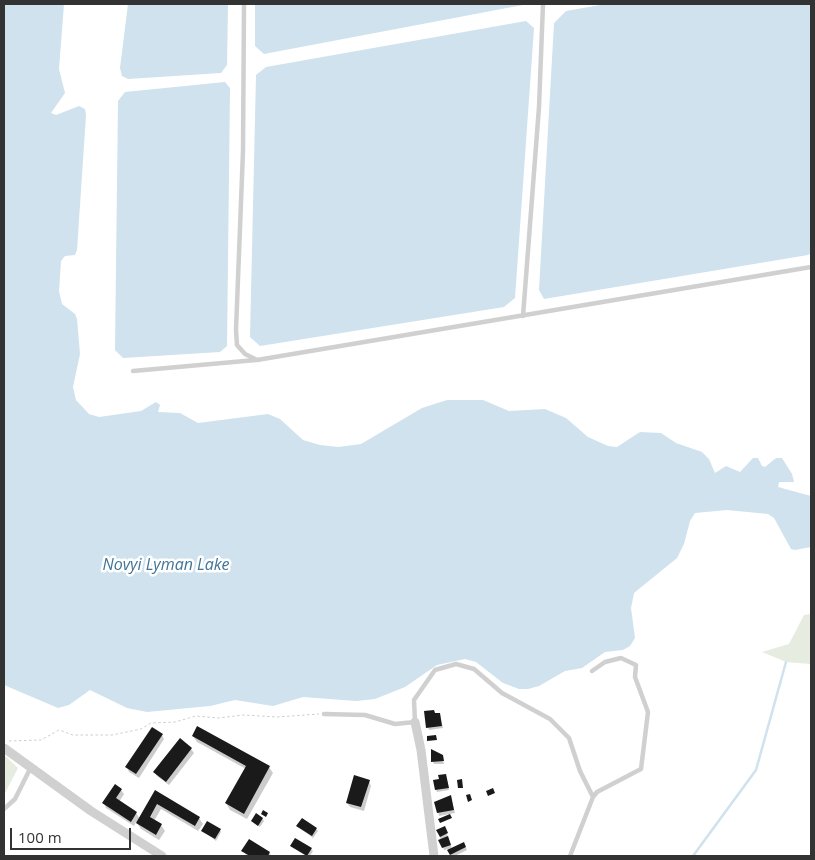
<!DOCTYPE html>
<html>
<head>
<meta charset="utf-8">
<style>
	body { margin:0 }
	#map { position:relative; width:815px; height:860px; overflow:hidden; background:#fff; font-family:"Open Sans",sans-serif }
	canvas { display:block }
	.frame { position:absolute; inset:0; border:5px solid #333; pointer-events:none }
	.scale { position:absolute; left:10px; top:828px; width:121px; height:22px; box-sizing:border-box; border:2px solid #333; border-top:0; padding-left:6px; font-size:15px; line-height:18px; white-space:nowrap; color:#333; -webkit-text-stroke:4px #fff; paint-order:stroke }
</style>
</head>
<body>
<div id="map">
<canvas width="815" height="860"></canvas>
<div class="frame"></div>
<div class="scale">100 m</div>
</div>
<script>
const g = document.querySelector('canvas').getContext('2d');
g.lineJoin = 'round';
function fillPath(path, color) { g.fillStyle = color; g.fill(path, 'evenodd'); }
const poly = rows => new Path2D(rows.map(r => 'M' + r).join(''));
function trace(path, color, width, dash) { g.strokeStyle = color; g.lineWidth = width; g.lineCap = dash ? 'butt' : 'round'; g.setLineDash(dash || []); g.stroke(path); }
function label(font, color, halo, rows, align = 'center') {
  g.font = font + ' "Open Sans",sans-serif'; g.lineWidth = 5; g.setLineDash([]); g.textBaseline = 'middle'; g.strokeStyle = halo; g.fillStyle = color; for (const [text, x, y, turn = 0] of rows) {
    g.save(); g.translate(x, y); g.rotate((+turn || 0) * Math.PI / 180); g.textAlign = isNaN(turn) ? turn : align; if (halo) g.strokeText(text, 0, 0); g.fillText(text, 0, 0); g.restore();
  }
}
const green = poly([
	[811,614,811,664,786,662,762,652,789,644,804,615],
	[4,755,18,768,4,795]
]);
const water = poly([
	[4,4,64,4,59,69,65,93,51,113,56,115,79,106,85,109,86,115,77,250,75,255,65,256,61,261,59,291,62,304,75,314,77,319,80,354,73,387,76,400,89,414,99,417,141,411,156,402,160,405,158,412,180,413,198,423,268,414,280,419,303,440,320,445,338,447,361,444,422,408,447,400,483,400,509,411,545,409,566,418,588,437,608,446,617,447,640,432,661,433,676,443,702,452,709,459,715,473,726,466,740,472,753,458,758,458,762,466,765,467,776,458,782,458,792,474,794,482,779,482,778,487,811,496,811,547,795,550,791,549,774,518,768,514,727,510,695,513,690,521,684,544,677,558,634,593,631,608,635,638,630,646,623,650,605,652,582,668,565,671,539,686,528,689,519,689,503,683,476,662,465,659,437,665,405,687,375,699,356,701,303,697,273,706,235,700,210,706,147,712,127,708,90,690,69,705,58,708,4,685],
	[128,4,228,4,227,65,221,73,128,79,122,76,120,68],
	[255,4,528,4,264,54,255,46],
	[606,4,811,4,811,253,808,255,544,299,539,290,554,23,566,11],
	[526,21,534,28,515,298,504,307,260,346,250,337,256,75,266,67],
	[225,82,230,88,227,346,220,352,123,358,115,350,118,101,125,92]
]);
const shadow = poly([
	[440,714,443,728,429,730,428,727,436,715],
	[162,735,164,739,139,778,129,772,127,767],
	[193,736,269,767,273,773,247,819,230,810,226,803,246,769,197,742],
	[191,749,194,753,169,785,157,776,155,772],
	[442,756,444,764,434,764,433,762],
	[446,776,449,790,437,792,436,790],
	[369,781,371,786,364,811,350,807,347,803],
	[121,790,124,794,119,802,136,813,140,819,156,792,199,818,203,824,198,831,161,809,154,821,161,825,165,831,159,840,141,829,136,822,134,826,106,808,104,803],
	[451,797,455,813,439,816,436,802],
	[262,818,264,821,260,827,253,821],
	[297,826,316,829,318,831,313,838],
	[445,828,452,849,464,844,467,850,455,856,452,856,448,849,444,850,438,831],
	[220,830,221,832,216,841,203,831],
	[291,846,311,849,313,851,310,856,306,856],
	[243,851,269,853,272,856,247,856]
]);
const stream = poly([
	[693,856,756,770,786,662]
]);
const building = poly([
	[434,710,435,713,440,713,442,726,426,728,424,711],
	[197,726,270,766,244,814,225,803,246,766,192,736],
	[152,727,163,734,136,774,125,767],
	[436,735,437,740,427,741,427,736],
	[180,738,192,748,166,782,153,772],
	[431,749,443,755,444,761,431,762],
	[446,774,449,788,435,790,433,780,439,779,438,775],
	[354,775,370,780,361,807,346,803],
	[462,779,463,788,458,788,457,780],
	[115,784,122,789,116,798,137,812,131,822,102,803],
	[493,788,495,793,488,796,486,791],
	[155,790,200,817,195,826,157,804,150,817,162,824,156,835,136,823],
	[470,794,472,800,468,802,466,795],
	[451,795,454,810,437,813,434,802],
	[263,810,268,813,266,817,261,814],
	[256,813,263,818,258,826,251,821],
	[450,814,452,818,440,823,438,819],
	[302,818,317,828,312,836,296,826],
	[207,821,221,829,215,839,201,831],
	[445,826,448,833,440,837,436,830],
	[448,836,451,845,442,848,438,840],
	[295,838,312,848,307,856,290,846],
	[249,839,270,852,268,856,250,856,241,851],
	[464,842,466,847,450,855,447,850]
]);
const path = poly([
	[9,741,41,740,59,730,73,735,112,735,141,729,151,723,175,722,196,716,219,718,243,715,277,717,319,714]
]);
const service = poly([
	[244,4,243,151,236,330,237,345,245,354,257,360,811,267],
	[523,316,539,107,543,4],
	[133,371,256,360],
	[592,671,605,662,621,658,636,665,635,677,648,712,641,769,597,792,593,797],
	[324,714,365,715,395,724,415,722,414,700,435,670,456,664,474,669,502,693,550,719,569,738,580,771,593,797,570,856],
	[4,809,15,799,30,769]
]);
const minor = poly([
	[415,722,421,750,434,856],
	[4,748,91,811,162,856]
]);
const waterNames = [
	["Novyi Lyman Lake",166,565]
];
fillPath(green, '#e6ecdf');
fillPath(water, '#cfe2ee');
fillPath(shadow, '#0003');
trace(stream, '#cfe2ee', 2.5);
fillPath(building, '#1a1a1a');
trace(path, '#cdcdcd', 1, [2.5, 2.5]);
trace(service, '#d0d0d0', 4.5);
trace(minor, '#d0d0d0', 9);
label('italic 16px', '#3f7597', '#fff', waterNames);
</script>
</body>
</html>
